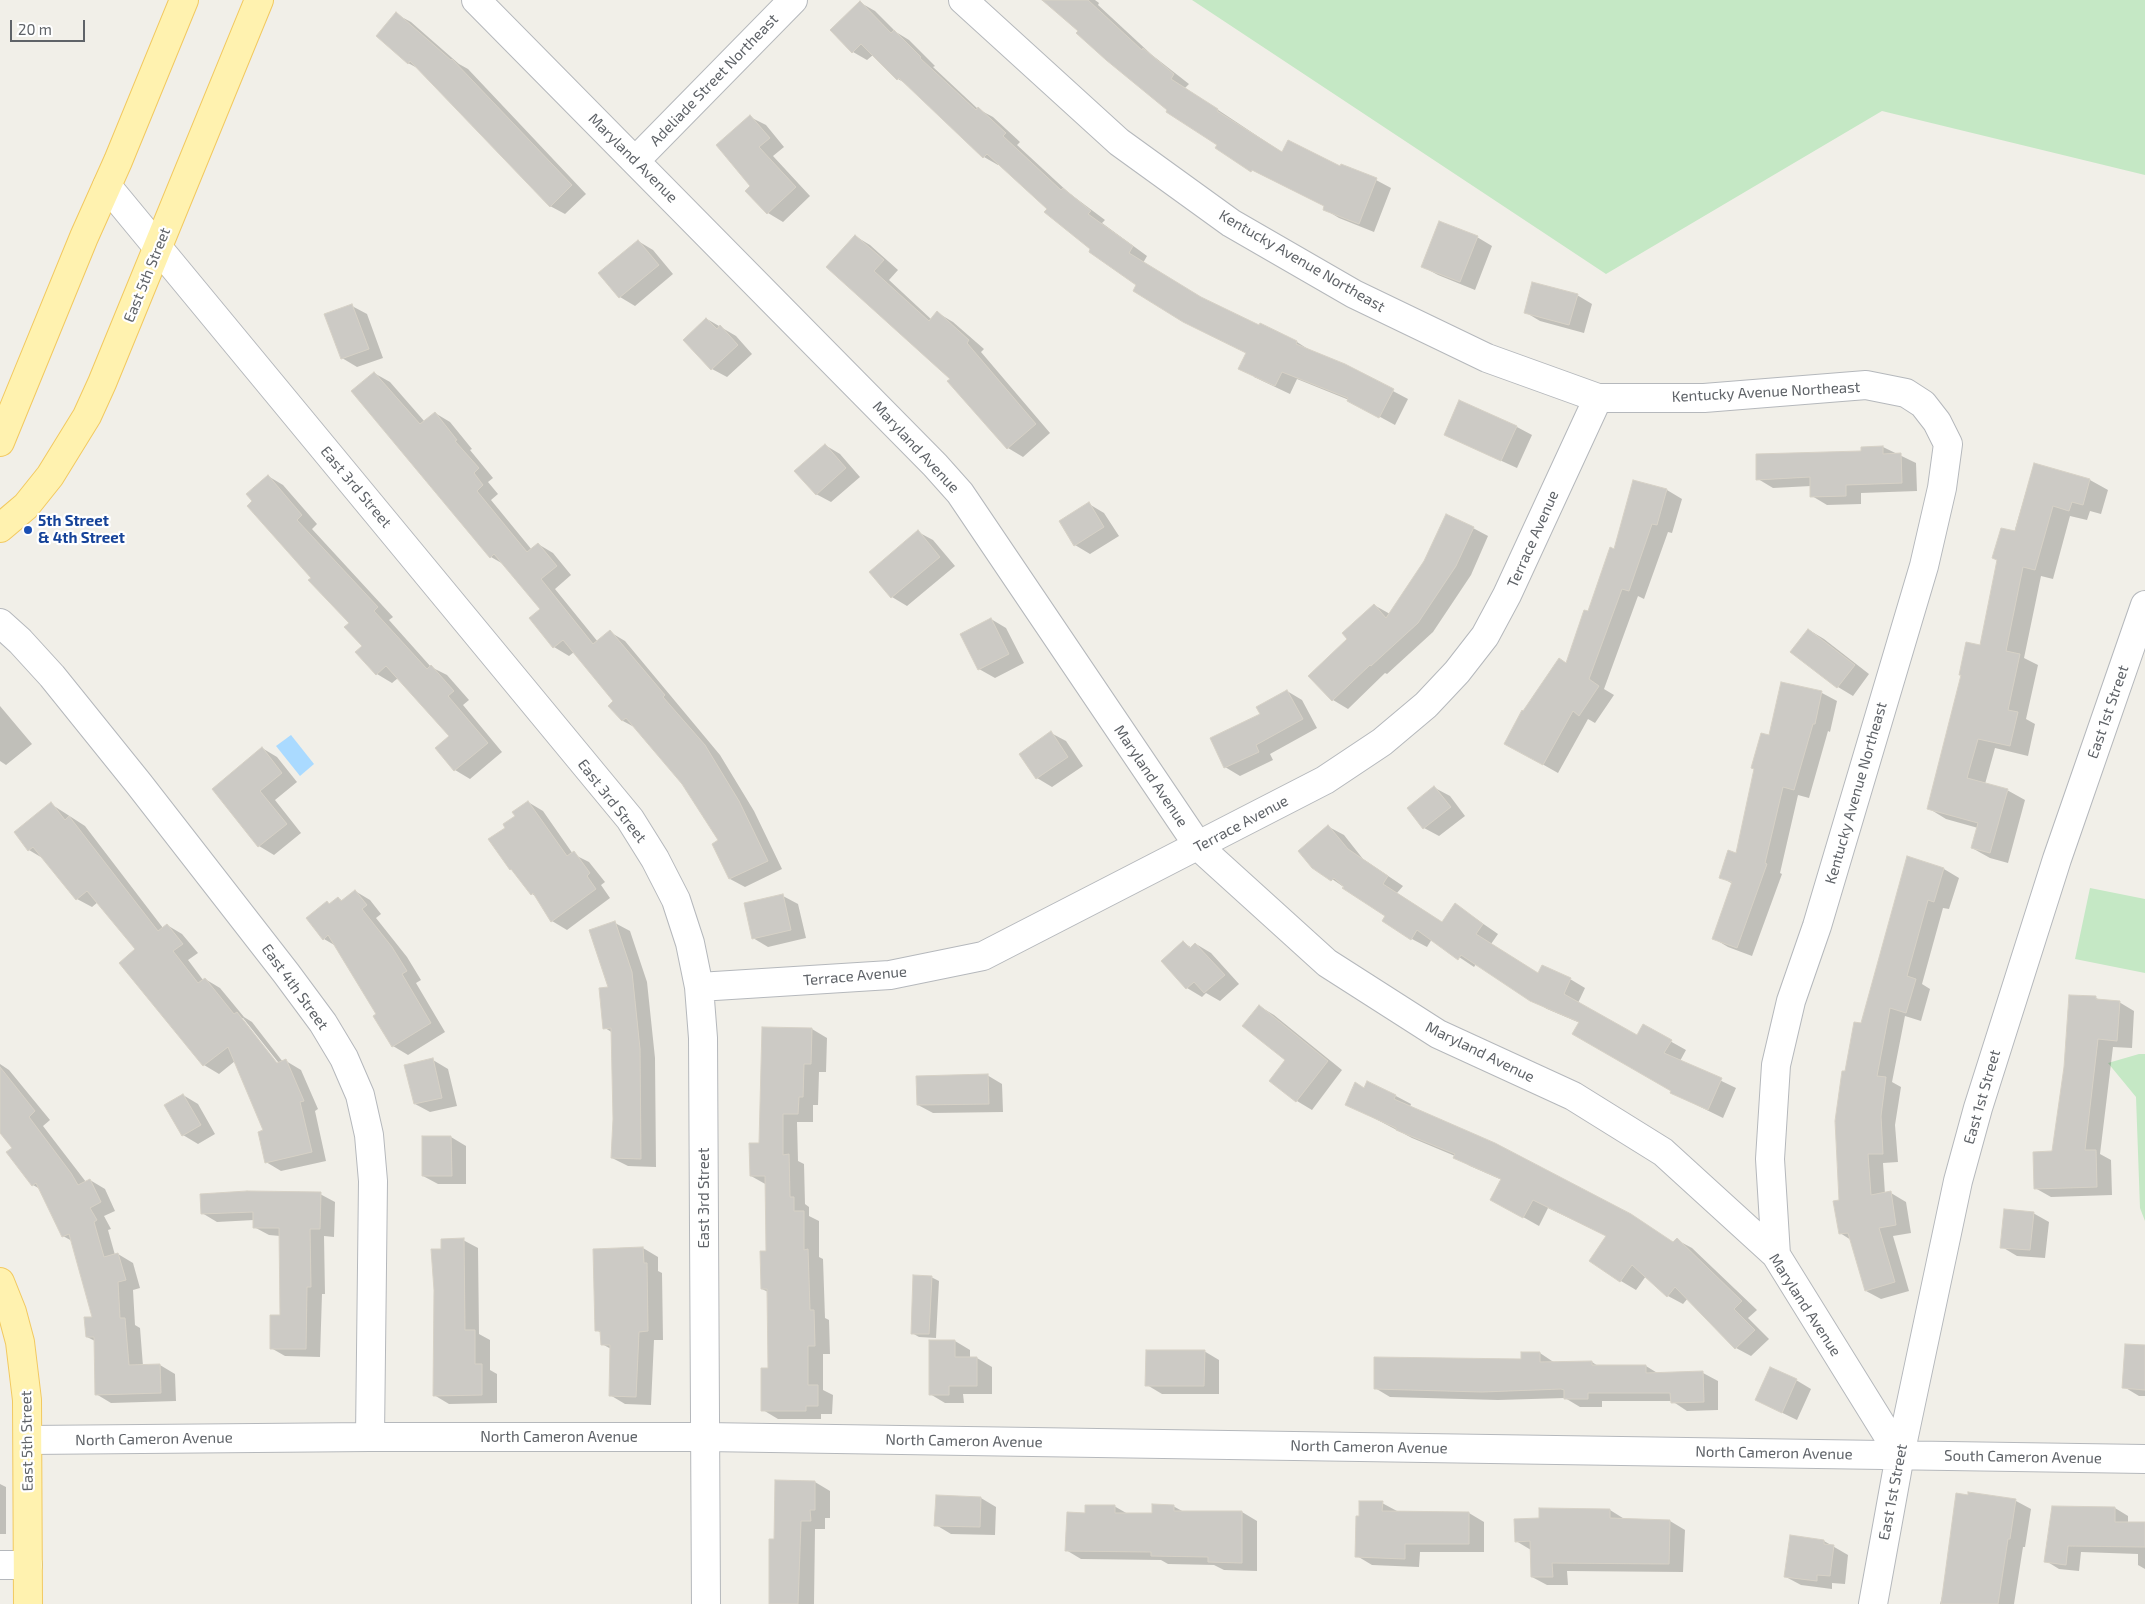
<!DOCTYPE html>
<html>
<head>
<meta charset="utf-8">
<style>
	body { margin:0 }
	#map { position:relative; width:2145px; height:1604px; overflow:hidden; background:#f1efe8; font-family:"Exo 2",sans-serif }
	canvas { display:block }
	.scale { position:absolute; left:10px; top:20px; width:75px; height:22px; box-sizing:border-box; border:2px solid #5f6368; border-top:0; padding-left:6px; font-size:15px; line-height:18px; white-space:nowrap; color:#5f6368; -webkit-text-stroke:4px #fff; paint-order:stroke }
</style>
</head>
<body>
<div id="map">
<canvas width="2145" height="1604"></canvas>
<div class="scale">20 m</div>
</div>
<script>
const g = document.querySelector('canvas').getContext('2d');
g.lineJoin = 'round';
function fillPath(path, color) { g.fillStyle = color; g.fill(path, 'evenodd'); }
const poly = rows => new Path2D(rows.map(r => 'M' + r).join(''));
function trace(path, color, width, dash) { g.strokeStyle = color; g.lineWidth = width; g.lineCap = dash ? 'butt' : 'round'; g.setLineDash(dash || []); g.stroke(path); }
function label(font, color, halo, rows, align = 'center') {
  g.font = font + ' "Exo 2",sans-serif'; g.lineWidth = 4.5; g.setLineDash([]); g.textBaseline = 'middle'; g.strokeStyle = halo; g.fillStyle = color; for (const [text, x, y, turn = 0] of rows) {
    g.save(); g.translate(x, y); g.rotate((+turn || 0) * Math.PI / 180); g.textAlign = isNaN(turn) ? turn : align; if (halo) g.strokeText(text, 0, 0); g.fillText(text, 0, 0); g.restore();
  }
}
const green = poly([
	[1192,0,2145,0,2145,175,1882,111,1606,274],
	[2090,888,2145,899,2145,973,2075,959],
	[2139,1054,2145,1054,2145,1221,2140,1208,2136,1097,2108,1063]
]);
const water = poly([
	[291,735,314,764,300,776,276,746]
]);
const shadow = poly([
	[1044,0,1095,0,1099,3,1098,5,1152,55,1189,84,1185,88,1283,153,1376,180,1391,188,1374,232,1339,218,1324,209,1325,206,1252,170,1219,145,1169,110],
	[861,3,875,11,896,32,909,40,935,66,933,67,978,109,993,117,1020,142,1017,145,1069,193,1105,220,1102,223,1147,256,1143,263,1204,300,1260,327,1297,342,1311,351,1344,365,1408,399,1395,425,1349,400,1297,379,1290,394,1254,377,1247,353,1138,285,1092,249,1000,164,998,165,984,157,910,86,898,79,873,55,867,60,853,52],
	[396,14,411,22,459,64,468,69,586,194,565,214,550,206,419,69,408,63],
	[750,117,766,125,784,147,773,156,810,196,783,222,768,213,747,191,752,186],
	[855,236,870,245,898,270,889,280,932,320,938,313,953,322,984,349,981,352,1050,433,1023,457,1008,448,949,382,952,379,828,267],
	[1477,237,1492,246,1475,290,1438,275,1423,267],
	[638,241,653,250,673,274,635,306,620,297],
	[1577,295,1592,304,1584,333,1540,321,1525,312],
	[352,306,367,314,383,358,357,367,342,358],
	[707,319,736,336,752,354,727,377,712,369],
	[374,373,390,382,425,422,435,413,450,422,472,449,470,450,493,478,488,482,498,494,491,500,532,550,538,544,553,553,571,575,555,589,598,642,610,632,625,641,720,755,754,811,782,869,745,887,730,879,720,841,683,783,636,728,623,721,615,701,574,652,569,656,554,647,542,609,505,565,491,557],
	[1517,427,1532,435,1517,468,1445,435],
	[825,445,840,454,860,477,831,502,816,494],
	[1883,447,1916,463,1917,491,1861,493,1861,504,1827,505,1812,496,1811,486,1773,488,1758,479],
	[2034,464,2090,480,2108,490,2101,514,2090,511,2087,520,2070,516,2053,579,2041,576,2024,658,2038,665,2026,719,2035,724,2028,756,1995,748,1985,784,2007,790,2025,800,2008,863,1990,858,1972,848,1978,828,1946,819,1928,808,1981,647],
	[268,476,283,485,317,524,312,529,393,617,389,620,431,667,447,675,469,700,463,705,502,752,470,779,455,770,437,748,451,736,398,678,392,683,377,674,357,652,363,646,351,623,313,578],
	[1634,481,1667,490,1682,499,1672,533,1668,532,1644,599,1638,596,1604,689,1614,695,1595,723,1588,719,1558,773,1505,743,1523,712,1567,664,1615,550],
	[1089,504,1104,513,1119,536,1090,554,1075,545],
	[1473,528,1488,536,1471,575,1433,632,1387,674,1385,673,1348,709,1333,700,1310,676,1349,639,1374,605,1390,614],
	[918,532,933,540,955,566,907,606,892,597,871,572],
	[991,619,1006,628,1024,663,995,678,979,669],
	[1809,630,1824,639,1869,674,1853,696,1838,687,1792,652],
	[1287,691,1302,700,1317,728,1270,754,1273,760,1240,776,1225,767,1262,714],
	[1822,693,1837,701,1830,732,1828,731,1809,798,1798,795,1780,873,1782,874,1752,956,1728,947,1713,938,1733,884,1720,877,1737,855,1770,736],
	[0,706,32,744,6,765,0,761],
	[1051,733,1066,741,1083,766,1052,787,1037,778,1020,754],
	[262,748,277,757,297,782,275,800,301,833,274,855,259,846,214,789],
	[1435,788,1450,796,1465,816,1439,836,1424,828],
	[528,802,543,811,573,854,589,862,605,882,601,885,610,898,567,930,552,921,537,897,532,894,511,869,490,839,507,828],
	[51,804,85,826,163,928,167,925,182,934,198,953,188,960,203,980,205,979,220,988,244,1017,252,1022,283,1062,286,1061,301,1070,318,1109,315,1111,326,1161,281,1171,266,1162,265,1131,235,1061,219,1074,204,1065,121,963,137,949,98,902,92,907,77,899,44,859,29,850,15,832],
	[240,1018,243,1018,282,1067,280,1069],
	[1329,827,1344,835,1363,859,1403,886,1397,893,1443,923,1456,905,1498,934,1491,944,1539,974,1570,979,1585,988,1578,1003,1637,1037,1643,1026,1686,1050,1680,1061,1736,1088,1723,1118,1672,1093,1673,1090,1580,1023,1547,1009,1476,964,1474,967,1432,939,1427,947,1412,939,1386,916,1332,879],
	[1908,858,1944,869,1959,878,1949,909,1943,908,1922,984,1930,989,1921,1021,1905,1016,1892,1082,1901,1087,1895,1125,1898,1162,1883,1163,1885,1194,1891,1193,1906,1202,1911,1233,1893,1236,1909,1291,1881,1299,1866,1291,1851,1240,1840,1233,1846,1072,1862,1024],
	[355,891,370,900,381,914,376,918,407,957,421,980,416,983,445,1032,408,1055,393,1046,377,1014,336,946,324,939,327,902,330,904,338,898,343,901],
	[783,896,798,904,806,938,768,947,753,938],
	[615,923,630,931,647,982,655,1058,656,1167,628,1166,612,1158,614,1119,613,1033,605,1028],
	[1184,943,1192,948,1196,944,1211,953,1239,984,1220,1001,1206,993,1202,997,1187,988,1163,961],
	[2096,998,2102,1001,2119,1002,2134,1011,2132,1048,2113,1047,2100,1154,2111,1160,2112,1195,2051,1197,2035,1188,2054,1153],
	[1259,1006,1274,1015,1342,1070,1312,1110,1297,1101,1271,1081,1287,1060],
	[812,1029,827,1038,826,1072,819,1072,818,1105,813,1105,813,1122,797,1122,798,1161,804,1164,805,1204,809,1207,809,1216,819,1221,819,1257,823,1259,825,1318,829,1320,830,1354,823,1354,823,1390,833,1395,832,1414,821,1414,821,1419,778,1419,763,1410,769,1369,768,1292,762,1289,767,1252,767,1185,751,1176,761,1144],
	[433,1060,448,1069,457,1106,430,1112,415,1104],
	[0,1064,9,1070,50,1120,43,1126,86,1182,90,1180,105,1189,115,1211,104,1216,111,1229,108,1230,115,1255,118,1254,133,1263,140,1288,133,1290,135,1325,140,1328,143,1366,160,1365,175,1374,176,1401,111,1403,96,1394,95,1341,87,1337,93,1318,72,1241,63,1236,40,1189,33,1185,13,1148,0,1131],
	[987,1075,1002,1084,1003,1112,933,1113,918,1105],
	[1367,1083,1396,1096,1411,1104,1410,1107,1630,1215,1674,1243,1677,1240,1692,1248,1757,1310,1748,1318,1769,1339,1751,1356,1736,1348,1688,1298,1683,1304,1668,1296,1646,1276,1636,1290,1621,1281,1590,1261,1607,1236,1548,1208,1539,1226,1507,1208,1502,1180,1470,1166,1455,1157,1455,1156,1412,1138,1347,1104,1365,1089],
	[183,1095,198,1104,215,1134,198,1144,183,1135,165,1105],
	[451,1137,466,1146,466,1184,438,1184,423,1176],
	[320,1194,335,1202,334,1237,324,1236,325,1294,322,1294,320,1357,285,1356,271,1348,281,1317,280,1236,269,1235,254,1227,254,1220,217,1222,202,1213],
	[2033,1213,2049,1222,2045,1258,2017,1256,2002,1247],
	[463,1240,478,1248,479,1334,490,1340,490,1370,497,1374,497,1403,449,1404,434,1395,442,1250],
	[643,1248,658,1257,658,1271,662,1273,663,1340,654,1340,651,1405,625,1404,610,1395,611,1349,602,1344,602,1333,596,1330],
	[931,1277,939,1281,936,1338,919,1337,912,1333],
	[955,1341,970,1350,970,1358,977,1358,992,1367,992,1394,963,1394,964,1403,945,1403,930,1394],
	[2145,1346,2145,1396,2139,1396,2124,1387],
	[1204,1351,1219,1360,1219,1394,1162,1394,1147,1385],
	[1540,1353,1555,1363,1592,1362,1598,1366,1646,1366,1659,1374,1703,1373,1718,1381,1718,1410,1687,1411,1672,1401,1602,1401,1602,1407,1580,1407,1565,1398,1498,1400,1390,1397,1375,1388,1522,1360],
	[1796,1380,1811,1389,1797,1420,1756,1400],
	[815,1482,830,1491,830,1518,825,1518,825,1529,815,1529,814,1604,769,1604,775,1540],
	[0,1484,6,1487,6,1534,0,1534],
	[1970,1494,2016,1501,2031,1509,2025,1547,2023,1547,2014,1604,1940,1604],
	[981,1498,996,1507,995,1535,951,1534,936,1525],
	[1382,1503,1397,1511,1469,1513,1484,1522,1484,1552,1420,1552,1419,1567,1372,1565,1357,1556,1360,1517],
	[1114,1506,1128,1514,1153,1514,1173,1506,1184,1512,1242,1512,1257,1521,1257,1571,1224,1570,1214,1565,1168,1564,1161,1560,1081,1559,1066,1550,1086,1514],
	[2115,1508,2128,1516,2128,1523,2145,1524,2145,1569,2138,1565,2138,1554,2081,1552,2079,1571,2059,1569,2046,1561],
	[1610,1510,1626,1520,1670,1521,1685,1530,1683,1572,1567,1571,1568,1585,1547,1585,1532,1577,1531,1550,1516,1541,1541,1519],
	[1824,1541,1848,1555,1845,1584,1832,1583,1832,1589,1801,1585,1786,1577]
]);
const building = poly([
	[1042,0,1088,0,1142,50,1143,48,1174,74,1171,79,1218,109,1217,111,1282,152,1288,140,1340,166,1341,164,1377,178,1359,224,1323,210,1324,206,1252,170,1251,172,1215,148,1217,145,1166,112,1167,110,1106,60,1076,33,1078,31,1042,0],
	[860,1,891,33,894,30,921,57,920,58,976,110,978,107,1006,133,1003,136,1061,190,1063,188,1091,211,1088,214,1133,246,1129,253,1201,297,1259,325,1260,323,1297,341,1296,344,1345,364,1394,389,1379,418,1347,401,1348,398,1282,372,1275,386,1238,369,1246,353,1183,322,1133,291,1136,285,1089,252,1090,249,1044,212,1047,209,987,154,983,158,899,78,897,80,861,44,852,53,830,30,860,1],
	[396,12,451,60,452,59,572,185,550,207,410,61,408,64,376,36,396,12],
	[750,115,770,138,759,147,796,187,767,214,745,191,750,186,716,145,750,115],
	[1439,221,1478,236,1460,282,1421,267,1439,221],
	[855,235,884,260,874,271,929,321,937,311,969,340,967,343,1036,424,1007,449,947,381,950,379,826,267,855,235],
	[638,240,659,265,619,298,598,273,638,240],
	[1532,282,1578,294,1569,325,1524,313,1532,282],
	[352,304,369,349,341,359,324,314,352,304],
	[706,318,717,329,720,325,738,345,711,370,683,340,706,318],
	[374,372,420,424,435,412,457,440,455,441,479,468,474,473,483,485,477,491,527,552,538,543,557,566,541,579,593,644,610,630,665,695,663,697,705,745,739,801,768,861,729,879,712,844,718,840,682,784,626,718,622,721,608,706,613,701,563,640,553,648,529,618,540,609,494,554,490,558,351,391,374,372],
	[1459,400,1517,426,1501,461,1444,435,1459,400],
	[825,444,846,468,816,495,794,471,825,444],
	[1883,446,1883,454,1901,453,1902,483,1846,485,1846,496,1810,497,1810,477,1756,480,1756,454,1861,451,1861,447,1883,446],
	[2034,463,2090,479,2083,505,2072,502,2069,511,2053,506,2035,570,2023,567,2006,651,2020,654,2008,710,2018,712,2010,746,1978,739,1967,778,2008,789,1990,853,1971,848,1978,823,1927,809,1961,675,1959,675,1966,642,1980,645,1997,560,1992,558,2001,528,2015,531,2034,463],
	[268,475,302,515,297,520,378,607,374,611,427,669,431,665,454,691,448,696,488,743,454,771,435,748,449,736,386,666,376,675,355,652,362,646,344,627,349,623,308,580,311,578,247,506,252,501,246,494,268,475],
	[1633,480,1667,489,1657,525,1652,524,1629,591,1622,589,1589,679,1599,686,1579,716,1573,711,1543,765,1504,744,1522,710,1523,711,1559,658,1566,663,1584,610,1588,611,1610,547,1614,549,1633,480],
	[1089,502,1104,527,1074,546,1059,521,1089,502],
	[1446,514,1474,527,1456,566,1418,623,1371,666,1370,665,1332,701,1308,676,1347,639,1342,633,1374,604,1386,618,1424,561,1446,514],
	[918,530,940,557,891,598,869,572,918,530],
	[991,618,1009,654,978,670,960,634,991,618],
	[1808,629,1855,665,1837,688,1790,652,1808,629],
	[1781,682,1822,691,1815,724,1813,724,1794,790,1783,787,1765,863,1767,864,1737,948,1712,939,1732,882,1719,878,1728,850,1736,853,1754,769,1751,768,1761,733,1769,735,1781,682],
	[1287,690,1303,719,1256,745,1259,752,1224,768,1210,738,1260,714,1256,707,1287,690],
	[1051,731,1068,757,1036,779,1019,754,1051,731],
	[262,747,282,773,260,791,287,824,258,847,212,789,262,747],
	[1434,786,1451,807,1423,829,1407,808,1434,786],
	[528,801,567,856,574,851,590,873,587,876,596,889,551,922,533,893,531,895,511,869,510,870,488,839,505,828,503,824,515,816,512,812,528,801],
	[51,802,65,820,69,816,158,931,167,924,183,944,173,951,198,983,205,978,234,1014,237,1012,277,1063,286,1059,304,1101,300,1102,312,1152,265,1163,258,1132,263,1130,228,1047,203,1066,119,963,135,949,87,891,76,900,33,847,28,851,14,832,51,802],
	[1328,825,1348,849,1388,876,1383,884,1442,922,1455,903,1483,924,1476,934,1538,973,1542,965,1571,978,1564,994,1637,1035,1643,1024,1672,1040,1664,1053,1722,1078,1708,1110,1670,1093,1671,1091,1572,1034,1579,1022,1530,1001,1461,955,1458,960,1417,930,1411,940,1382,921,1385,916,1342,888,1344,887,1334,878,1331,881,1312,868,1298,851,1328,825],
	[1907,856,1944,868,1934,902,1928,900,1907,976,1916,979,1906,1013,1890,1008,1877,1076,1886,1077,1881,1116,1883,1154,1868,1154,1871,1195,1891,1191,1896,1225,1879,1228,1895,1282,1865,1291,1848,1233,1839,1234,1833,1201,1839,1200,1835,1121,1842,1071,1845,1071,1854,1022,1861,1023,1907,856],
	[355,890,367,905,362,909,392,947,407,971,402,974,431,1023,392,1047,373,1016,376,1014,328,935,323,940,306,918,327,901,329,904,338,897,341,901,355,890],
	[783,894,791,930,752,939,744,903,783,894],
	[615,921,632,972,640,1049,641,1159,611,1158,613,1119,611,1028,603,1029,599,988,608,987,589,930,615,921],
	[1183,941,1190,948,1195,943,1225,975,1204,993,1194,982,1186,989,1161,961,1183,941],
	[2069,995,2096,996,2096,999,2120,1001,2117,1041,2098,1039,2085,1150,2096,1150,2097,1187,2034,1189,2033,1152,2052,1151,2064,1067,2069,995],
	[1259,1005,1328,1061,1296,1102,1269,1081,1285,1060,1242,1026,1259,1005],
	[762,1027,812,1028,811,1064,804,1064,803,1097,799,1097,798,1114,783,1114,783,1155,789,1154,790,1197,794,1197,794,1211,804,1211,804,1250,808,1249,810,1310,814,1310,815,1346,808,1346,808,1385,818,1385,818,1406,806,1406,806,1411,761,1411,761,1368,768,1368,767,1289,761,1289,760,1251,766,1251,765,1176,750,1176,749,1143,759,1143,762,1027],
	[433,1058,442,1098,414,1104,404,1065,433,1058],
	[0,1067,35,1111,29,1117,71,1173,78,1185,90,1179,101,1202,90,1208,97,1220,94,1222,104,1257,118,1253,126,1280,118,1282,120,1318,125,1318,129,1365,160,1364,161,1393,95,1395,94,1337,86,1337,84,1317,92,1317,69,1234,62,1237,36,1183,32,1186,6,1152,12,1148,0,1133,0,1067],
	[988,1074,989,1104,917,1105,916,1076,988,1074],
	[1367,1081,1396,1095,1394,1099,1495,1143,1631,1214,1673,1242,1677,1238,1742,1301,1734,1309,1755,1330,1735,1349,1675,1287,1667,1297,1632,1265,1620,1282,1589,1261,1606,1236,1533,1200,1523,1218,1490,1200,1501,1179,1453,1158,1455,1154,1396,1130,1396,1128,1345,1105,1355,1082,1364,1088,1367,1081],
	[183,1094,201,1125,182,1136,164,1105,183,1094],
	[422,1136,451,1136,452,1176,422,1176,422,1136],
	[247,1191,321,1192,320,1229,310,1229,311,1287,307,1287,306,1349,270,1349,270,1315,280,1315,279,1228,253,1228,253,1212,201,1214,200,1194,247,1191],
	[2004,1209,2034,1212,2030,1250,2000,1248,2004,1209],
	[464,1238,465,1330,475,1330,475,1364,482,1364,482,1395,433,1396,434,1290,431,1249,441,1249,441,1239,464,1238],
	[643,1247,644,1263,647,1263,648,1331,639,1332,636,1397,609,1396,610,1345,601,1345,600,1331,595,1331,593,1249,643,1247],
	[913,1275,932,1276,929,1334,911,1334,913,1275],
	[929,1340,955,1340,955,1357,977,1357,977,1386,949,1386,949,1395,929,1395,929,1340],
	[2125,1344,2145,1345,2145,1390,2122,1388,2125,1344],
	[1146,1350,1205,1350,1204,1386,1145,1386,1146,1350],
	[1521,1352,1540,1352,1540,1362,1592,1361,1592,1365,1646,1365,1646,1373,1703,1371,1704,1402,1671,1403,1670,1393,1588,1393,1588,1399,1564,1399,1564,1390,1561,1389,1482,1392,1374,1389,1374,1357,1521,1359,1521,1352],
	[1770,1367,1797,1379,1782,1413,1755,1400,1770,1367],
	[775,1480,815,1481,815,1510,810,1510,811,1521,801,1521,798,1604,769,1604,769,1539,774,1539,775,1480],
	[1968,1492,2016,1499,2010,1539,2008,1539,1998,1604,1941,1604,1956,1493,1968,1495,1968,1492],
	[936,1495,981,1497,980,1527,934,1526,936,1495],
	[1359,1501,1383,1501,1382,1511,1469,1512,1469,1544,1405,1544,1405,1559,1355,1557,1356,1516,1359,1516,1359,1501],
	[1152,1504,1174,1505,1174,1511,1242,1511,1242,1563,1208,1562,1208,1557,1151,1556,1151,1552,1065,1551,1067,1512,1085,1513,1085,1505,1115,1505,1115,1513,1152,1513,1152,1504],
	[2052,1506,2115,1507,2115,1522,2145,1522,2145,1547,2068,1546,2066,1565,2044,1562,2052,1506],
	[1539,1508,1610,1509,1610,1518,1670,1520,1669,1564,1552,1563,1553,1577,1531,1577,1530,1541,1515,1542,1514,1519,1539,1518,1539,1508],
	[1790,1535,1824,1540,1824,1544,1834,1545,1830,1576,1817,1575,1817,1581,1784,1577,1790,1535]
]);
const minor = poly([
	[476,0,935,465,960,493,1199,847,1327,963,1438,1034,1573,1096,1663,1152,1776,1255,1900,1455],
	[963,0,1119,142,1231,223,1354,294,1487,358,1598,398,1704,398,1866,385,1906,393,1923,404,1937,422,1948,444,1942,488,1924,566,1817,926,1791,1001,1776,1065,1770,1159,1776,1255],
	[635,161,793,0],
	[107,186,630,819,655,859,676,900,690,943,699,987,703,1038,706,1604],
	[0,623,20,641,52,676,139,784,286,973,323,1023,344,1058,360,1095,369,1135,373,1181,370,1437],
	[699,987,890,975,983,956,1325,780,1382,742,1426,705,1457,672,1485,636,1507,595,1598,398],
	[28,1440,370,1437,705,1437,2145,1459],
	[0,1565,28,1565],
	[1873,1604,1900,1455,1958,1181,1978,1108,2057,859,2145,605]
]);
const major = poly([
	[0,442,84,237,118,161,184,0],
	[0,528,26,506,50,476,87,416,102,383,259,0],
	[0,1282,12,1312,20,1342,27,1400,28,1604]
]);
const markers = [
	[28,530,5,"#1a4fb4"]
];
const streetNames = [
	["Adeliade Street Northeast",714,80,-46],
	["Maryland Avenue",633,158,45],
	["Kentucky Avenue Northeast",1302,261,30],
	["East 5th Street",147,275,-68],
	["Kentucky Avenue Northeast",1766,392,-3],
	["Maryland Avenue",916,447,47],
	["East 3rd Street",356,487,50],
	["Terrace Avenue",1533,539,-66],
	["East 1st Street",2108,712,-71],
	["Maryland Avenue",1151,776,56],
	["Kentucky Avenue Northeast",1856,793,-74],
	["East 3rd Street",612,801,52],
	["Terrace Avenue",1241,824,-28],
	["Terrace Avenue",855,976,-5],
	["East 4th Street",295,987,54],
	["Maryland Avenue",1480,1052,26],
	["East 1st Street",1982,1097,-74],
	["East 3rd Street",704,1198,-90],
	["Maryland Avenue",1805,1305,57],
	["North Cameron Avenue",559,1437],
	["North Cameron Avenue",154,1439,-1],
	["East 5th Street",27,1441,-91],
	["North Cameron Avenue",964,1441,1],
	["North Cameron Avenue",1369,1447,1],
	["North Cameron Avenue",1774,1453,1],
	["South Cameron Avenue",2023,1457,1],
	["East 1st Street",1893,1492,-79]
];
const transitNames = [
	["5th Street",38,521],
	["& 4th Street",38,538]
];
fillPath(green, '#c5e8c5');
fillPath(water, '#aadaff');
fillPath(shadow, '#0003');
fillPath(building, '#cccac5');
trace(building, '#d6d1c6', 1);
trace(minor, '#b5b8bc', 30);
trace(major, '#f2c960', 30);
trace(minor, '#fff', 28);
trace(major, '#fff2af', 28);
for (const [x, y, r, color] of markers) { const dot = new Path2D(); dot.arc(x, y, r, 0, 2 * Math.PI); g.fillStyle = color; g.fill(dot); trace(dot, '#fff', 2); }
label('15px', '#5f6368', '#fff', streetNames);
label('bold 15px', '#164399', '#fff', transitNames, 'left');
</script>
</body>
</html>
